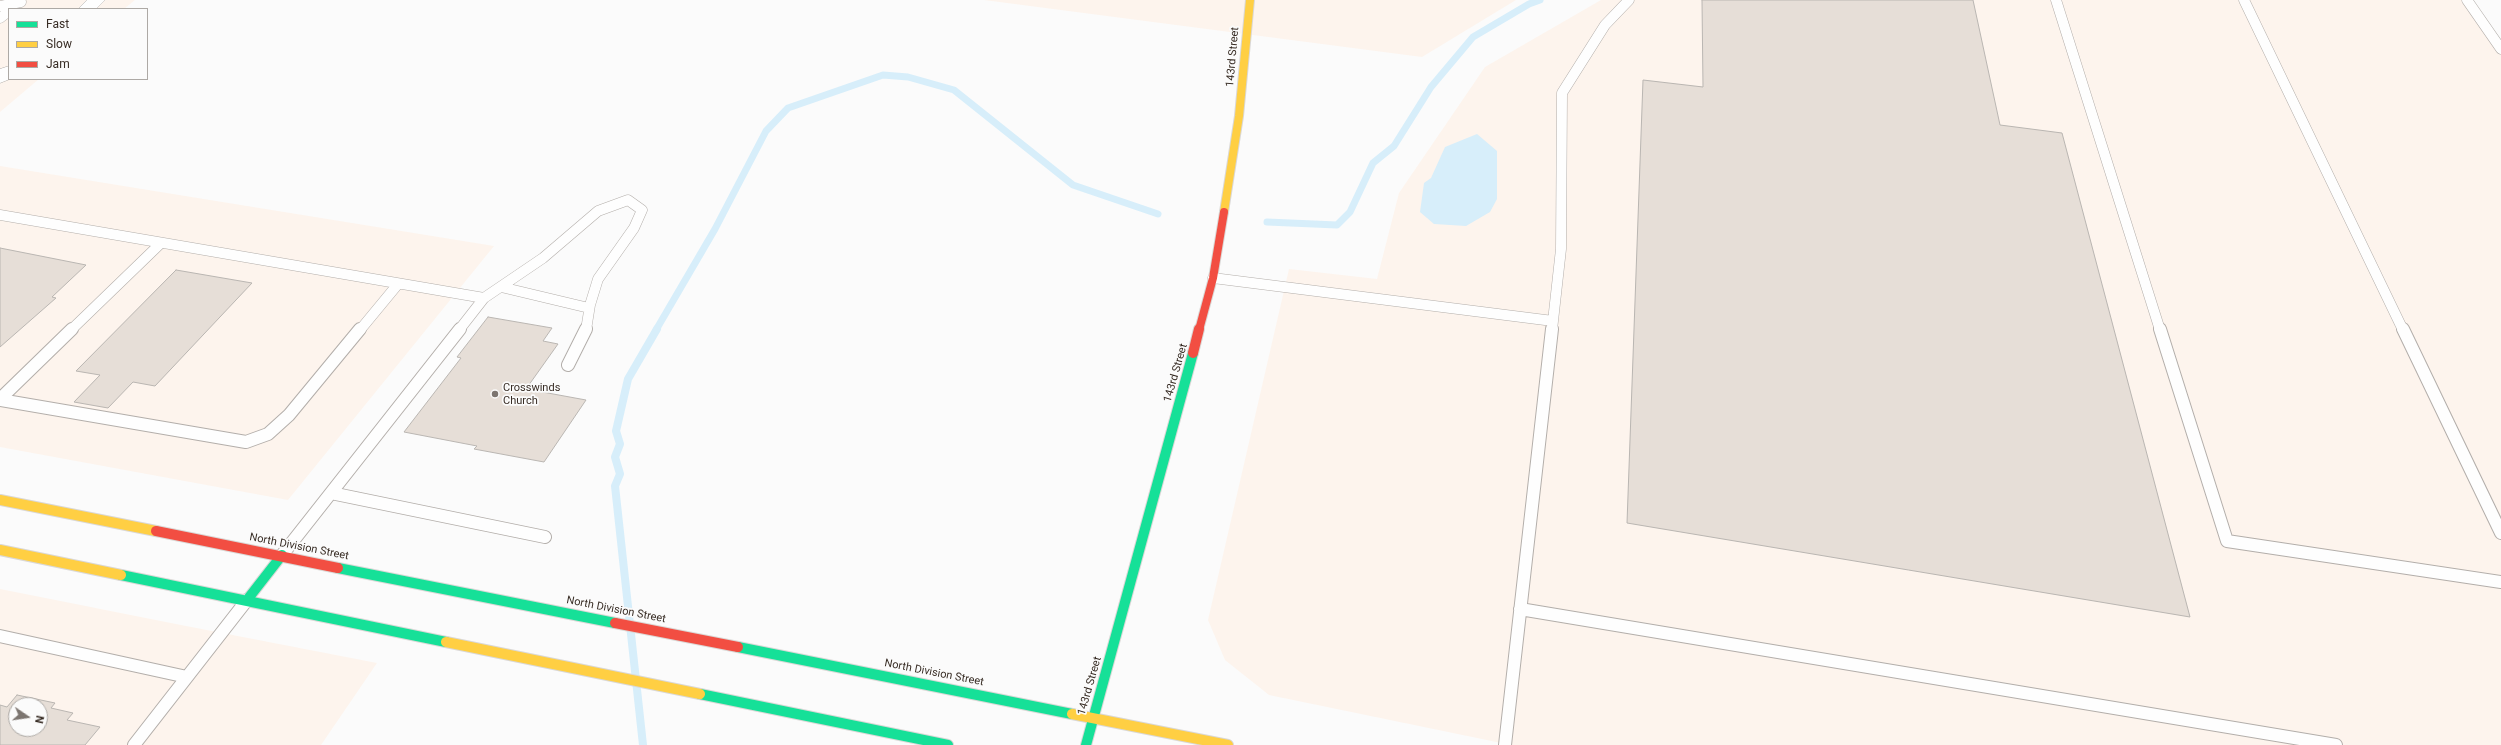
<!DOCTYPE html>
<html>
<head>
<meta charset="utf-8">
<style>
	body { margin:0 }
	#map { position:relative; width:2501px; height:745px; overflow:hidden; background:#fbfbfb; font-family:Roboto,sans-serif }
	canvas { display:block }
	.legend { position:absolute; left:8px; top:8px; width:140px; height:72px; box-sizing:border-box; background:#fbfbfb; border:1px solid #ada9a5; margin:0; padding:5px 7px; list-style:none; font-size:12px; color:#382d25 }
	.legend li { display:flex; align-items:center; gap:8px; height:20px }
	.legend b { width:20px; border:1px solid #ada9a5 }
	.north { position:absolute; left:8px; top:697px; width:40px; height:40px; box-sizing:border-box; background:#fbfbfb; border:1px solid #ada9a5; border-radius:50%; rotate:103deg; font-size:11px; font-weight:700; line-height:16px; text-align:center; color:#382d25 }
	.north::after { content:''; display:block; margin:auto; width:14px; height:18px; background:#7c7570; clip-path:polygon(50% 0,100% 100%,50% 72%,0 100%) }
</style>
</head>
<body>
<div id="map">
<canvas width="2501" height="745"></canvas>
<ul class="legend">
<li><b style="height:5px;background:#16e098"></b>Fast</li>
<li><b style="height:5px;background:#ffcf43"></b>Slow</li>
<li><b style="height:5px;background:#f24e42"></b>Jam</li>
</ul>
<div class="north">N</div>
</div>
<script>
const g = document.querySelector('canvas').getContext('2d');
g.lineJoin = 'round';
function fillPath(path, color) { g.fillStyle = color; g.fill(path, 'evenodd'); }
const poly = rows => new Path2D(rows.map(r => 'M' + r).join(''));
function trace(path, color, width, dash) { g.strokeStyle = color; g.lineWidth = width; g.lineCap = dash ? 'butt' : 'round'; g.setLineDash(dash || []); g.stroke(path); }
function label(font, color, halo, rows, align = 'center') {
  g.font = font + ' Roboto,sans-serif'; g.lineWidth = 3.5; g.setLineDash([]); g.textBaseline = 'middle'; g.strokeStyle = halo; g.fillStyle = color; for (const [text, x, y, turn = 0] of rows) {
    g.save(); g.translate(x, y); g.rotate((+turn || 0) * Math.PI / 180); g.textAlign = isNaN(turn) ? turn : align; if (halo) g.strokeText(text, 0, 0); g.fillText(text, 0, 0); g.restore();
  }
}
const industrial = poly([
	[0,0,135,0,124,9,9,9,9,79,39,79,0,112],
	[984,0,1516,0,1422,57],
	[1601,0,2466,0,2501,54,2501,745,1511,745,1269,695,1225,660,1208,620,1289,269,1377,279,1399,193,1485,67],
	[0,166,494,246,288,500,0,447],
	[0,589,186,626,377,663,321,745,0,745],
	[16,705,40,705,40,729,16,729]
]);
const water = poly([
	[1477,134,1497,151,1497,199,1490,212,1466,226,1434,224,1420,212,1424,183,1431,178,1445,147]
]);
const streamFar1 = poly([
	[1267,222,1337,225,1350,212,1373,163,1394,146,1431,87,1473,37,1529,4,1540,0],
	[656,330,715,229,766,131,788,108,883,75,908,77,954,90,1073,185,1158,214]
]);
const stream = poly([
	[643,745,615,486,620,474,615,457,620,444,616,431,628,379,657,329]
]);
const building = poly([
	[1702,0,1973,0,2000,125,2062,133,2190,617,1627,523,1643,80,1703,87,1702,0],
	[0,248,86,265,52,297,56,298,0,347,0,248],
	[176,270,252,283,155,386,133,382,108,408,74,402,100,375,76,371,176,270],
	[488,317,552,328,543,341,558,344,526,389,586,400,544,462,474,449,477,446,404,432,461,358,457,357,488,317],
	[17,695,55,703,51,708,73,713,67,720,100,727,85,745,0,745,0,705,7,707,17,695],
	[16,705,40,705,40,729,16,729,16,705]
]);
const laneFar1 = poly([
	[2056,0,2160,330],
	[2244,0,2403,330],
	[2467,0,2501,49],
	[0,6,21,2],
	[0,18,9,11],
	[0,215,484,298,459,330],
	[1213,278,1553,321],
	[501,287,589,308],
	[484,298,543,258,598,211,628,200,642,210,634,228,598,279,590,305,586,330],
	[71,330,161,243],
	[360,330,398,284],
	[1552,330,1561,249,1562,93,1605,25,1629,0]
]);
const lane = poly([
	[2160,329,2227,541,2501,582],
	[2403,329,2501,533],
	[568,365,586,329],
	[0,399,72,329],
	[0,400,246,442,268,434,289,415,360,329],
	[331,493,545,537],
	[282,555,460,329],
	[1520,609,2336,745],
	[0,636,187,677],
	[134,745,247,600],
	[1505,745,1552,329]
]);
const street = poly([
	[87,0,105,0,96,9,78,9,87,0],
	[9,66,10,79,0,83,0,69,9,66]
]);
const fast = poly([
	[338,568,615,623],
	[121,575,446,642],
	[247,600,282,555],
	[738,647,1072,714],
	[700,694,948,745],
	[1086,745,1193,353]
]);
const slowFar1 = poly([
	[1224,212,1239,116,1250,0]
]);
const slow = poly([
	[0,500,156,531],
	[0,550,121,575],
	[446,642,700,694],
	[1072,714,1228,745]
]);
const jamFar1 = poly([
	[1199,330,1213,278,1224,212]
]);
const jam = poly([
	[1193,353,1199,329],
	[156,531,338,568],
	[615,623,738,647]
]);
const markers = [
	[495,394,4,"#7c7570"]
];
const streetNames = [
	["143rd Street",1233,57,-85],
	["143rd Street",1176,373,-74],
	["North Division Street",299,547,11],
	["North Division Street",616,610,11],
	["North Division Street",934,673,11],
	["143rd Street",1090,686,-74]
];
const poiNames = [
	["Crosswinds",503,388],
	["Church",503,401]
];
fillPath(industrial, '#fdf4ed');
fillPath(water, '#d7eefa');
trace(streamFar1, '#d7eefa', 7);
trace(stream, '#d7eefa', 8);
fillPath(building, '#e6ded7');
trace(building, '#bab6b2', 1);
trace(laneFar1, '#b3aeaa', 11);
trace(lane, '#b3aeaa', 14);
trace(street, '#b3aeaa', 1);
trace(fast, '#dad8d6', 12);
trace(slowFar1, '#dad8d6', 10);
trace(slow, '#dad8d6', 12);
trace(jamFar1, '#dad8d6', 10);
trace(jam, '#dad8d6', 12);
trace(laneFar1, '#fefefe', 10);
trace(lane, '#fefefe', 12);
fillPath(street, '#fefefe');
trace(fast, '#16e098', 10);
trace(slowFar1, '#ffcf43', 8);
trace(slow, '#ffcf43', 10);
trace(jamFar1, '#f24e42', 8);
trace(jam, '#f24e42', 10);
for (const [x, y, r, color] of markers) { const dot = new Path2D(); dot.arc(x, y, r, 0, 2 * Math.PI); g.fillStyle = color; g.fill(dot); trace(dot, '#fbfbfb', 1.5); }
label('11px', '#382d25', '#fbfbfb', streetNames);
label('11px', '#382d25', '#fbfbfb', poiNames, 'left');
</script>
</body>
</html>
